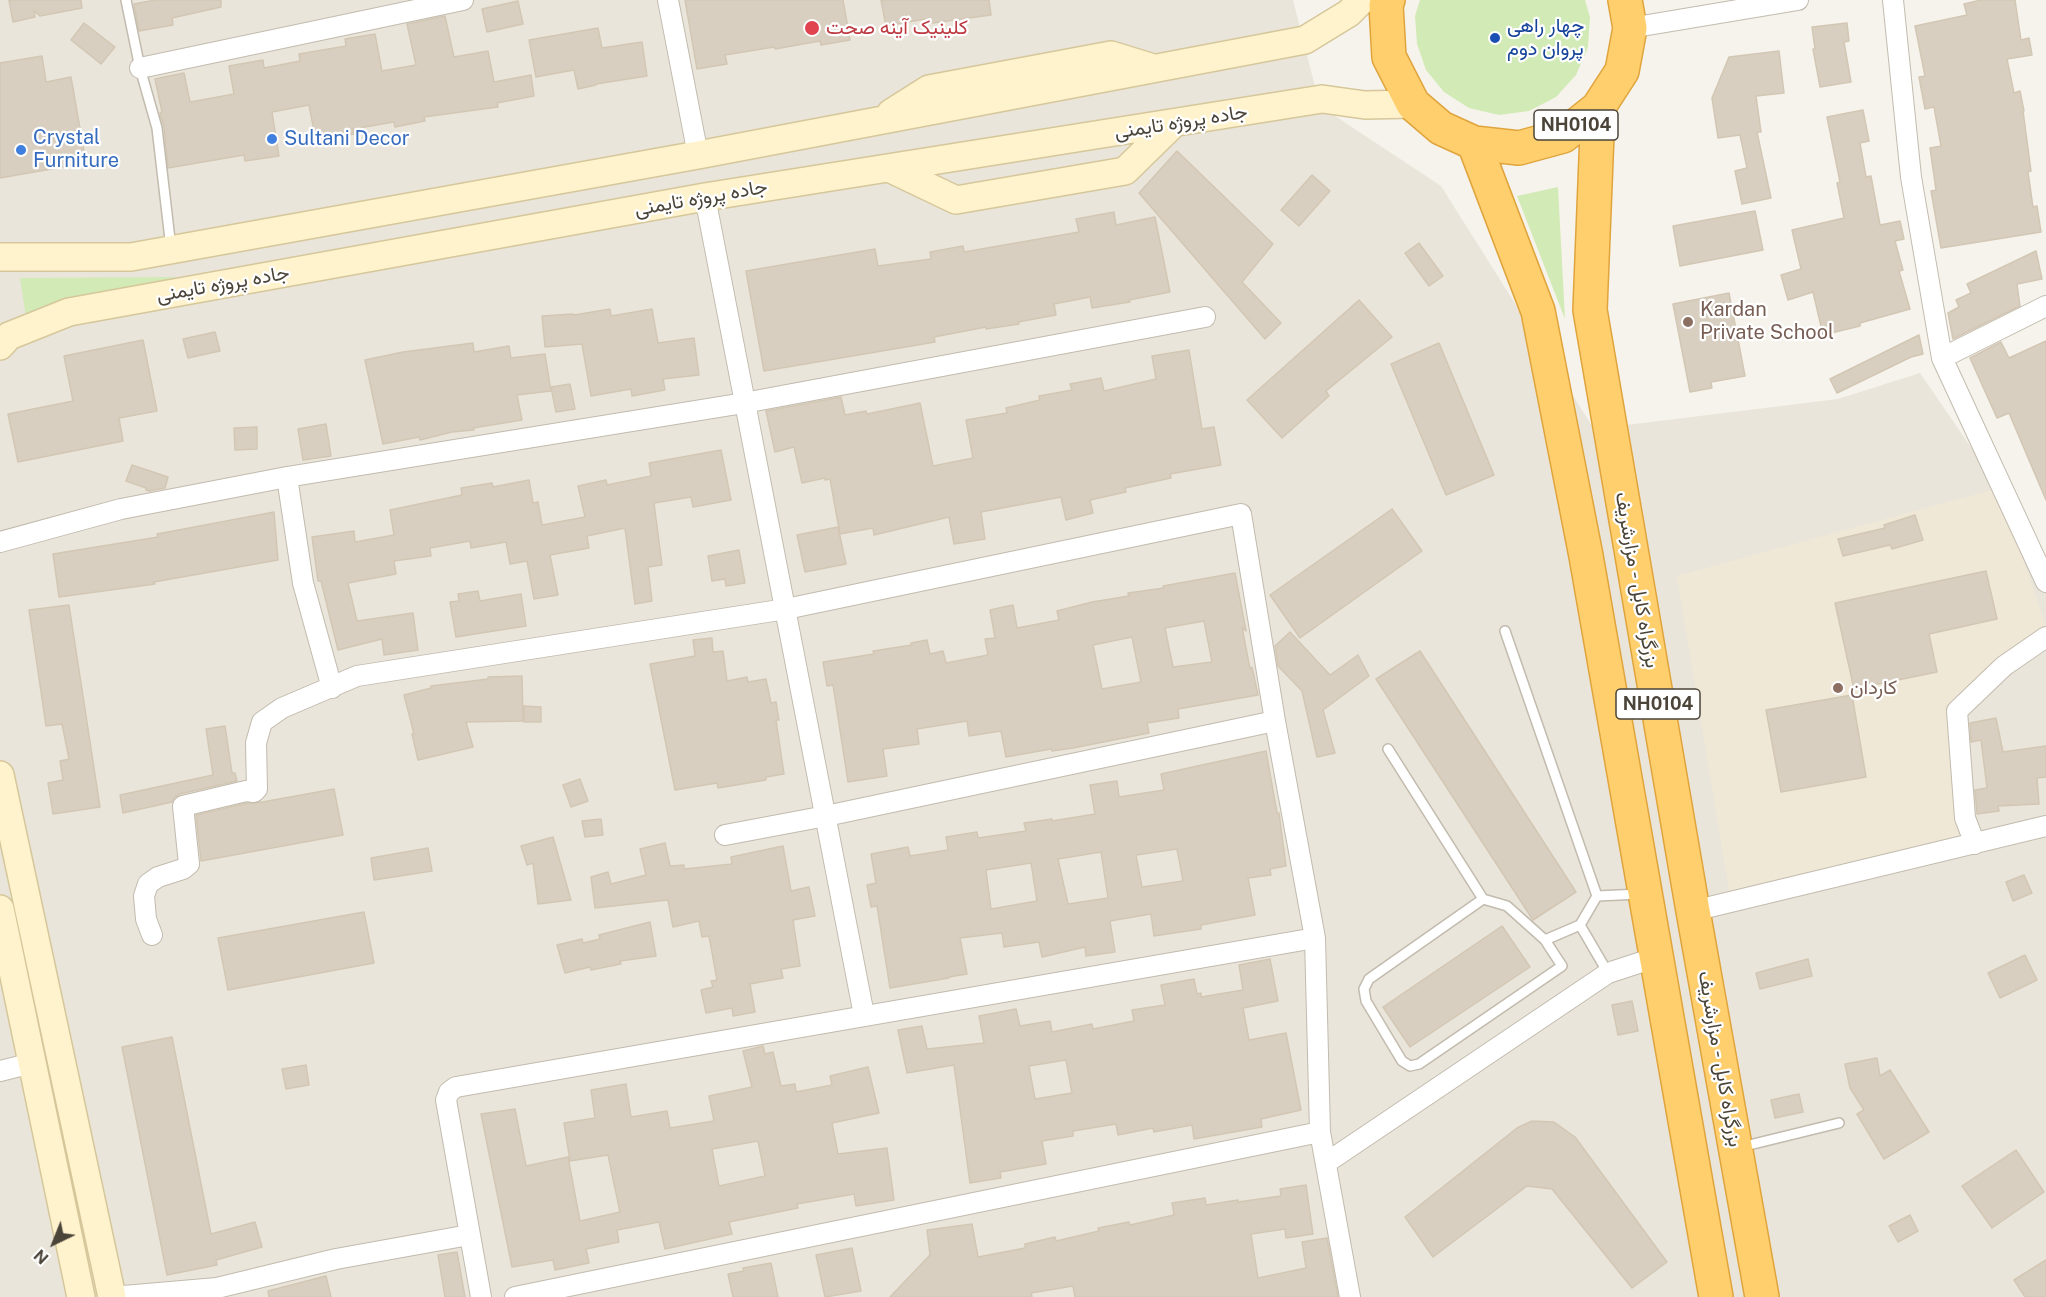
<!DOCTYPE html>
<html>
<head>
<meta charset="utf-8">
<style>
	body { margin:0 }
	#map { position:relative; width:2046px; height:1297px; overflow:hidden; background:#f6f3ec; font-family:"Public Sans",sans-serif }
	canvas { display:block }
	.north { position:absolute; left:24px; top:1213px; width:60px; height:60px; -webkit-text-stroke:4px #fff; paint-order:stroke; rotate:223deg; font-size:16px; font-weight:700; line-height:24px; text-align:center; color:#4b4439 }
	.north::after { content:''; display:block; margin:auto; width:21px; height:27px; background:#4b4439; clip-path:polygon(50% 0,100% 100%,50% 72%,0 100%) }
</style>
</head>
<body>
<div id="map">
<canvas width="2046" height="1297"></canvas>
<div class="north">N</div>
</div>
<script>
const g = document.querySelector('canvas').getContext('2d');
g.lineJoin = 'round';
function fillPath(path, color) { g.fillStyle = color; g.fill(path, 'evenodd'); }
const poly = rows => new Path2D(rows.map(r => 'M' + r).join(''));
function trace(path, color, width, dash) { g.strokeStyle = color; g.lineWidth = width; g.lineCap = dash ? 'butt' : 'round'; g.setLineDash(dash || []); g.stroke(path); }
function label(font, color, halo, rows, align = 'center') {
  g.font = font + ' "Public Sans",Vazirmatn,sans-serif'; g.lineWidth = 4.5; g.setLineDash([]); g.textBaseline = 'middle'; g.strokeStyle = halo; g.fillStyle = color; for (const [text, x, y, turn = 0] of rows) {
    g.save(); g.translate(x, y); g.rotate((+turn || 0) * Math.PI / 180); g.textAlign = isNaN(turn) ? turn : align; if (halo) g.strokeText(text, 0, 0); g.fillText(text, 0, 0); g.restore();
  }
}
const residential = poly([
	[0,0,1293,0,1320,106,1441,186,1594,429,1838,399,1920,373,1999,488,2046,583,2046,1297,0,1297]
]);
const education = poly([
	[1999,488,2046,627,2046,637,1957,711,1975,844,1731,902,1677,576]
]);
const green = poly([
	[1420,0,1585,0,1590,17,1588,47,1576,75,1556,97,1529,111,1499,115,1469,108,1444,92,1426,70,1417,44,1415,16],
	[1558,187,1565,319,1517,196],
	[177,277,26,317,20,278]
]);
const building = poly([
	[9,0,81,0,82,8,40,16,34,11,35,17,13,22,9,0],
	[155,0,221,0,221,7,172,18,173,25,139,31,134,4,155,0],
	[685,0,843,0,850,40,821,45,820,41,775,49,774,47,725,55,727,64,697,69,685,0],
	[881,0,989,0,991,15,925,24,925,19,886,26,881,0],
	[1981,0,2015,0,2021,40,2029,38,2032,55,2007,59,2014,93,2020,91,2024,111,2023,111,2031,171,2028,172,2033,207,2037,206,2041,232,1941,248,1931,191,1936,190,1930,148,1941,146,1934,107,1925,109,1919,77,1925,76,1915,26,1967,15,1964,4,1981,0],
	[518,1,523,24,487,32,482,9,518,1],
	[445,16,454,57,488,51,494,82,531,75,534,96,497,103,498,107,424,117,425,121,395,127,394,122,353,129,354,134,316,141,309,105,272,112,279,156,245,161,244,155,168,168,164,127,160,113,162,112,155,79,184,73,190,102,234,94,229,66,263,60,264,68,300,61,299,54,346,46,345,39,375,34,382,71,416,65,407,24,445,16],
	[84,23,115,47,101,64,71,40,84,23],
	[1847,23,1849,41,1844,42,1851,82,1820,87,1813,49,1815,49,1812,27,1847,23],
	[598,28,602,48,642,42,647,76,596,84,596,85,578,89,574,70,536,77,529,40,598,28],
	[1779,51,1784,93,1756,96,1761,132,1757,132,1771,198,1742,204,1735,171,1747,168,1740,135,1718,138,1712,98,1729,57,1779,51],
	[42,56,46,82,71,77,86,163,0,178,0,63,42,56],
	[1863,110,1869,141,1860,143,1866,177,1871,176,1880,225,1900,221,1904,239,1895,241,1903,270,1899,271,1910,309,1860,323,1860,326,1823,335,1813,292,1788,300,1781,275,1801,269,1792,230,1844,218,1837,183,1840,182,1827,117,1863,110],
	[1177,151,1273,244,1242,282,1281,323,1265,339,1139,193,1177,151],
	[1312,175,1330,191,1299,226,1281,210,1312,175],
	[1755,211,1763,250,1680,266,1673,226,1755,211],
	[1114,212,1116,225,1155,217,1170,292,1129,300,1130,302,1092,308,1090,297,1054,304,1056,315,1018,322,1019,324,986,329,986,327,934,337,935,342,764,371,746,271,875,249,878,266,931,259,930,252,963,246,964,252,1079,232,1076,219,1114,212],
	[1419,243,1443,276,1429,286,1405,253,1419,243],
	[2036,251,2042,279,2017,284,2020,306,1953,339,1948,313,1959,307,1956,300,1971,293,1967,284,2036,251],
	[1729,293,1745,376,1711,382,1712,388,1690,392,1673,304,1729,293],
	[1359,300,1392,337,1326,391,1329,396,1282,438,1247,400,1359,300],
	[610,309,611,316,652,309,658,343,694,338,699,375,663,379,665,390,632,396,631,389,591,396,582,344,545,347,542,316,573,314,574,315,610,309],
	[215,332,220,351,188,358,183,339,215,332],
	[1919,335,1923,354,1911,357,1837,393,1830,379,1919,335],
	[143,340,157,411,119,418,123,441,18,462,8,414,73,401,64,356,143,340],
	[2046,341,2046,500,2009,413,1997,418,1970,358,2001,342,2009,358,2046,341],
	[473,343,474,352,509,346,511,358,545,354,551,391,517,395,522,420,473,428,474,430,452,432,420,440,419,437,383,444,365,360,403,352,473,343],
	[1439,343,1494,475,1446,495,1391,364,1439,343],
	[1189,350,1202,429,1214,427,1221,465,1170,474,1171,478,1125,488,1126,492,1090,500,1093,513,1066,520,1061,497,981,512,985,539,954,544,949,517,874,535,873,528,840,534,830,479,825,480,825,478,802,483,794,447,775,452,766,411,841,397,845,415,866,411,867,414,920,403,933,466,973,458,966,420,1007,413,1006,408,1040,400,1039,396,1072,390,1070,384,1101,378,1104,391,1156,379,1152,356,1189,350],
	[570,384,575,409,556,412,551,387,570,384],
	[326,424,331,456,303,460,298,429,326,424],
	[257,427,257,449,235,450,234,428,257,427],
	[721,450,731,500,693,507,691,497,654,503,662,565,648,567,652,601,635,604,625,528,587,536,589,548,550,555,558,595,534,599,527,561,510,564,506,542,471,548,470,541,430,548,431,556,394,561,396,574,348,583,357,621,413,613,418,650,384,655,382,639,338,650,321,581,318,581,312,537,354,531,355,542,394,535,390,510,462,495,461,488,492,483,493,487,529,480,533,503,538,502,542,525,585,517,578,486,606,480,607,485,651,476,649,463,721,450],
	[132,465,168,477,165,488,149,491,146,490,146,488,126,481,132,465],
	[1392,509,1422,551,1300,638,1270,595,1392,509],
	[274,512,278,560,154,582,155,584,59,597,53,554,158,537,157,534,274,512],
	[1915,515,1923,540,1892,549,1890,545,1843,556,1838,539,1885,528,1884,525,1915,515],
	[838,527,846,564,805,572,797,535,838,527],
	[739,550,745,583,726,586,725,579,712,581,708,556,739,550],
	[1986,571,1997,619,1929,634,1937,672,1854,689,1835,603,1986,571],
	[1235,573,1246,631,1242,627,1250,669,1252,667,1258,695,1178,709,1179,718,1147,723,1149,733,1073,748,1052,751,1051,749,1006,757,1001,731,969,736,967,721,917,729,919,744,883,749,887,776,848,782,833,685,827,686,823,662,874,654,873,651,912,645,911,643,927,640,930,654,943,651,946,663,988,655,985,639,995,638,990,610,1013,605,1017,628,1059,620,1057,611,1092,602,1129,596,1128,593,1164,588,1163,586,1235,573],
	[1204,621,1212,662,1173,667,1165,628,1204,621],
	[1132,637,1141,682,1102,689,1093,645,1132,637],
	[478,591,480,601,521,594,526,626,456,637,450,602,459,601,458,594,478,591],
	[69,605,100,807,53,814,48,783,63,780,60,761,69,759,62,724,46,726,29,610,69,605],
	[1290,632,1330,675,1358,655,1369,676,1323,710,1335,753,1317,757,1302,691,1278,666,1275,646,1290,632],
	[712,638,713,652,723,651,727,681,747,677,748,682,766,679,771,703,776,702,779,720,776,720,784,774,766,777,766,780,718,788,717,783,675,790,650,664,695,656,693,640,712,638],
	[1420,651,1576,892,1533,920,1376,679,1420,651],
	[522,676,523,721,466,722,473,747,418,760,412,734,414,734,404,695,431,688,431,686,488,679,488,677,522,676],
	[1852,695,1866,777,1781,792,1766,710,1852,695],
	[524,706,541,707,541,722,524,722,524,706],
	[1996,718,2003,752,2046,746,2046,777,2037,778,2039,804,1998,806,1999,811,1977,814,1975,790,1987,788,1981,740,1971,742,1970,723,1996,718],
	[225,726,232,773,235,773,237,781,180,794,175,797,172,802,123,813,120,795,213,775,206,729,225,726],
	[1266,751,1277,813,1279,813,1286,866,1270,869,1271,875,1248,878,1255,915,1201,925,1201,929,1154,936,1151,914,1110,921,1115,952,1086,956,1085,947,1042,957,1039,942,1004,947,1002,933,960,938,967,974,949,977,949,978,890,988,877,906,871,907,867,885,876,883,871,854,908,847,910,856,948,850,946,837,977,832,978,838,1026,831,1024,823,1052,819,1052,821,1095,814,1090,785,1117,781,1119,797,1164,790,1161,774,1266,751],
	[1177,849,1183,881,1142,887,1136,855,1177,849],
	[1101,852,1108,898,1068,904,1058,859,1101,852],
	[1031,863,1037,901,991,909,986,870,1031,863],
	[580,779,588,801,571,807,563,785,580,779],
	[334,789,343,835,201,861,196,815,247,803,257,803,334,789],
	[601,819,603,835,585,837,582,821,601,819],
	[553,837,571,900,538,904,533,863,527,865,521,846,553,837],
	[665,843,670,866,684,865,684,869,732,864,731,857,783,846,791,891,809,887,815,916,793,920,800,966,781,969,783,978,750,984,755,1012,733,1016,732,1008,706,1013,701,990,713,987,711,981,717,980,709,936,702,937,699,921,673,927,668,900,595,908,591,877,608,872,611,884,646,875,640,849,665,843],
	[428,848,432,871,374,880,371,858,428,848],
	[2024,875,2032,893,2013,901,2006,882,2024,875],
	[364,912,374,963,228,990,218,938,364,912],
	[650,922,656,956,620,961,621,964,591,970,590,967,565,973,557,945,582,939,583,943,600,939,599,935,650,922],
	[1502,926,1530,967,1410,1047,1383,1007,1502,926],
	[2025,955,2037,980,2000,998,1988,973,2025,955],
	[1270,959,1278,1001,1243,1008,1249,1040,1286,1033,1301,1110,1261,1119,1262,1127,1194,1139,1192,1125,1154,1132,1153,1128,1118,1135,1116,1124,1073,1131,1073,1136,1042,1141,1046,1164,1000,1172,1001,1178,970,1183,954,1065,907,1073,898,1030,922,1026,927,1049,984,1043,979,1016,1016,1009,1020,1026,1050,1021,1052,1032,1092,1024,1093,1029,1134,1021,1132,1010,1165,1005,1161,985,1194,979,1197,994,1201,993,1201,997,1243,990,1239,965,1270,959],
	[1066,1060,1072,1093,1035,1099,1029,1066,1066,1060],
	[1808,959,1812,976,1760,989,1756,973,1808,959],
	[1632,1001,1638,1031,1618,1035,1612,1005,1632,1001],
	[172,1037,211,1234,255,1222,262,1247,216,1260,217,1265,167,1275,122,1047,172,1037],
	[763,1046,765,1054,773,1052,781,1086,795,1084,796,1092,832,1085,830,1076,868,1067,879,1113,832,1123,838,1154,887,1148,894,1200,856,1206,854,1194,797,1204,798,1208,729,1222,732,1234,665,1249,659,1222,617,1230,619,1242,586,1249,589,1263,555,1270,553,1260,512,1267,481,1114,515,1109,526,1166,568,1157,580,1221,620,1212,608,1155,570,1161,564,1123,595,1118,591,1090,626,1084,631,1117,667,1111,670,1128,714,1121,709,1096,752,1087,743,1051,763,1046],
	[758,1141,765,1176,719,1186,712,1149,758,1141],
	[1877,1058,1880,1076,1890,1070,1929,1132,1884,1159,1857,1114,1864,1110,1850,1088,1845,1064,1877,1058],
	[306,1065,309,1085,286,1089,282,1069,306,1065],
	[1799,1094,1803,1112,1775,1118,1771,1100,1799,1094],
	[1532,1121,1554,1122,1575,1137,1667,1262,1632,1288,1552,1189,1527,1186,1433,1257,1405,1217,1517,1128,1532,1121],
	[2016,1150,2044,1192,1992,1228,1962,1186,2016,1150],
	[1306,1185,1313,1234,1286,1238,1285,1229,1251,1234,1258,1278,1306,1268,1302,1242,1327,1238,1338,1297,1075,1297,1073,1286,1031,1293,1032,1297,890,1297,930,1255,927,1230,972,1224,978,1257,1025,1248,1025,1244,1055,1237,1056,1241,1099,1231,1098,1228,1129,1222,1130,1225,1174,1215,1172,1203,1205,1198,1206,1205,1238,1200,1238,1202,1281,1196,1280,1189,1306,1185],
	[1910,1215,1918,1231,1898,1242,1889,1226,1910,1215],
	[852,1248,861,1291,825,1297,816,1255,852,1248],
	[457,1252,465,1297,445,1297,438,1255,457,1252],
	[2046,1260,2046,1297,2025,1297,2014,1280,2046,1260],
	[771,1263,778,1297,733,1297,728,1274,744,1271,743,1268,771,1263],
	[326,1276,331,1297,269,1297,268,1291,326,1276]
]);
const lane = poly([
	[126,0,140,68,157,128,171,248],
	[1505,631,1597,896,1580,925,1545,940],
	[1388,749,1483,899,1507,906,1545,940,1562,966,1419,1064,1410,1066,1402,1061,1366,1001,1364,989,1369,979,1483,899],
	[1597,896,1640,894],
	[1580,925,1608,973],
	[1741,1147,1839,1123]
]);
const street = poly([
	[668,0,698,155],
	[1893,0,1911,177,1942,358,2046,582],
	[1630,28,1798,0],
	[140,68,463,0],
	[705,197,864,1015],
	[1942,358,2046,306],
	[287,477,303,583,332,688],
	[0,542,121,509,287,477,744,403,1205,317],
	[725,835,826,816,1275,721],
	[1975,844,1965,818,1957,711,2004,666,2046,637],
	[1693,911,2046,826],
	[152,935,146,919,144,896,148,884,158,877,183,869,189,864,183,806,246,791,254,792,257,789,256,743,262,722,282,708,357,676,786,609,1241,514,1275,721,1315,938,1320,1132,1350,1297],
	[0,1071,32,1063],
	[1326,1163,1608,973,1657,957],
	[112,1297,217,1288,336,1259,469,1235],
	[481,1297,446,1100,449,1092,456,1087,1315,938],
	[515,1297,1320,1132]
]);
const secondary = poly([
	[891,113,929,89,1111,55,1150,67],
	[889,168,956,200,1125,171,1174,123],
	[0,257,131,257,698,155,1305,40,1349,13,1362,0],
	[0,346,9,336,69,312,705,197,1322,99,1365,105,1413,104],
	[0,775,112,1297],
	[0,909,81,1297]
]);
const highway = poly([
	[1388,0,1386,5,1389,57,1413,104,1441,128,1474,143,1519,148,1563,136,1598,108,1622,71,1630,28,1625,0],
	[1598,108,1590,310,1693,911,1762,1297],
	[1474,143,1538,311,1586,556,1716,1297]
]);
const markers = [
	[812,28,8,"#e0444e"],
	[1495,38,6,"#1a4fb4"],
	[272,139,6,"#3f7fe0"],
	[21,150,6,"#3f7fe0"],
	[1688,322,6,"#8d6e63"],
	[1838,688,6,"#8d6e63"]
];
const shields = [
	[1576,125,84],
	[1658,704,84]
];
const shieldNames = [
	["NH0104",1576,125],
	["NH0104",1658,704]
];
const transitNames = [
	["چهار راهی",1507,26],
	["پروان دوم",1507,49]
];
const healthNames = [
	["کلینیک آینه صحت",826,28]
];
const streetNames = [
	["جاده پروژه تایمنی",1181,122,-9],
	["جاده پروژه تایمنی",701,198,-10],
	["جاده پروژه تایمنی",223,284,-10],
	["بزرگراه کابل - مزارشریف",1637,580,80],
	["بزرگراه کابل - مزارشریف",1720,1059,80]
];
const shopNames = [
	["Crystal",33,138],
	["Furniture",33,161],
	["Sultani Decor",284,139]
];
const educationNames = [
	["Kardan",1700,310],
	["Private School",1700,333],
	["کاردان",1850,688]
];
fillPath(residential, '#eae5da');
fillPath(education, '#efe8d6');
fillPath(green, '#d2eab5');
fillPath(building, '#d8cfc1');
trace(building, '#d3c7b4', 1.5);
trace(lane, '#c2bbae', 12);
trace(street, '#c2bbae', 22);
trace(secondary, '#d6c79b', 30);
trace(highway, '#e0a43c', 36);
trace(lane, '#fff', 9);
trace(street, '#fff', 20);
trace(secondary, '#fff3cd', 27);
trace(highway, '#ffcf6e', 33);
for (const [x, y, r, color] of markers) { const dot = new Path2D(); dot.arc(x, y, r, 0, 2 * Math.PI); g.fillStyle = color; g.fill(dot); trace(dot, '#fff', 2); }
for (const [x, y, w] of shields) { const box = new Path2D(); box.roundRect(x - w / 2, y - 15, w, 30, 4.5); g.fillStyle = '#fff'; g.fill(box); trace(box, '#4b4439', 1.5); }
label('bold 18px', '#4b4439', null, shieldNames);
label('20px', '#164399', '#fff', transitNames, 'left');
label('20px', '#be3a42', '#fff', healthNames, 'left');
label('20px', '#4b4439', '#fff', streetNames);
label('20px', '#366cbe', '#fff', shopNames, 'left');
label('20px', '#785e54', '#fff', educationNames, 'left');
</script>
</body>
</html>
